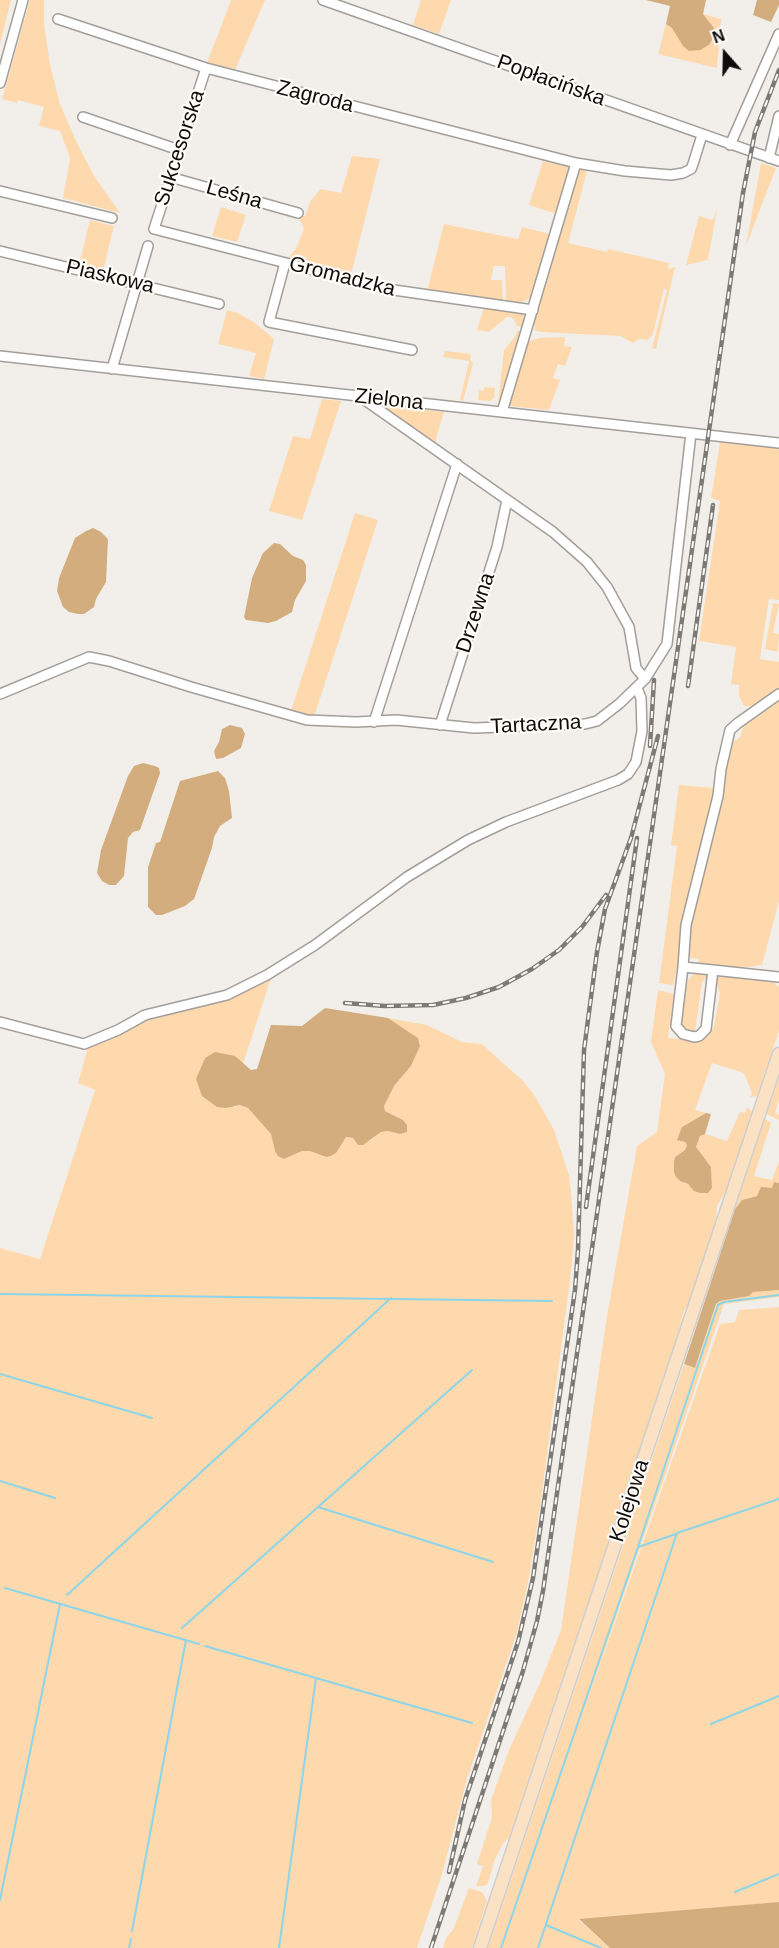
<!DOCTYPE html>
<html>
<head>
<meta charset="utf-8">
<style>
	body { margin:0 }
	#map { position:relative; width:779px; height:1948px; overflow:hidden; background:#f2efea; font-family:Helvetica,sans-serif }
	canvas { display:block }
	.north { position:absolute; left:695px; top:24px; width:60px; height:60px; -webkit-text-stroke:4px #fffcf8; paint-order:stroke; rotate:340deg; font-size:16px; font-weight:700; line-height:24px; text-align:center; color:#0d0c0b }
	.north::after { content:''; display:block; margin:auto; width:21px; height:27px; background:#0d0c0b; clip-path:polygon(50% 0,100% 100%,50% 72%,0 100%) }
</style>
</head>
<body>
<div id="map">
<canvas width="779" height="1948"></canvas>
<div class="north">N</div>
</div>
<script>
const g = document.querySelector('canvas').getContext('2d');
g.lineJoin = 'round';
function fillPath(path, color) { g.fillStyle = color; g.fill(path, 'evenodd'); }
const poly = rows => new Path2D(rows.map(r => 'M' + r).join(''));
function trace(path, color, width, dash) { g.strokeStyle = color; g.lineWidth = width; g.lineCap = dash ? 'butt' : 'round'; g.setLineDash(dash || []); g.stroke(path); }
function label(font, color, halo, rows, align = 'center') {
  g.font = font + ' Helvetica,sans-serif'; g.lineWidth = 4.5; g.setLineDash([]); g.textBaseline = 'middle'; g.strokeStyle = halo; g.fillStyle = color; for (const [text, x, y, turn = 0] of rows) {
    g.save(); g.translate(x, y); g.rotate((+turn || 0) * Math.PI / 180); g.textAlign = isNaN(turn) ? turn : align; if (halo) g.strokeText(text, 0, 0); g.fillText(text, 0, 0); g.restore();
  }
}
const green = poly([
	[0,0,11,0,0,44],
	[30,0,44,0,44,24,50,64,60,104,77,143,94,176,120,213,63,198,70,158,60,131,39,126,44,107,18,100,17,103,2,99],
	[231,0,265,0,235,70,207,63],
	[421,0,451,0,439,34,413,25],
	[703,14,721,19,717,68,658,54,666,24,672,28,677,36,714,28],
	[352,156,380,159,351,275,289,257,297,247,304,228,299,219,300,215,305,216,311,200,321,189,341,193],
	[543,161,571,167,557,214,529,205],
	[761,163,776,168,746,246],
	[581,169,587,171,568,243,607,252,608,249,669,263,668,269,675,267,656,349,652,348,667,290,664,289,653,334,648,340,639,339,633,343,620,336,540,332,534,330,535,325,533,323,576,174],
	[221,207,246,215,237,242,212,236],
	[717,209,708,260,686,265,699,216,713,220],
	[90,220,114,226,103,271,79,265],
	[444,224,518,239,522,227,550,234,531,298,517,304,506,303,505,266,494,266,491,280,502,280,503,302,427,291],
	[484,307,523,313,525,319,523,328,516,325,515,321,511,317,507,317,489,332,477,330],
	[227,310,238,313,255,323,274,339,264,379,249,376,256,353,218,344],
	[518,330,522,332,500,402,498,403,504,350,514,338],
	[565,337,564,346,572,347,565,366,558,364,553,378,560,380,549,410,509,406,527,342,539,338],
	[445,351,471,354,470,360,473,363,463,401,460,400,469,361,443,357],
	[484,387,495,388,494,398,490,401,478,400,479,390,484,391],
	[322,399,341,401,302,520,269,511,293,436,310,439],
	[383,405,444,412,436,438,436,447,381,407],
	[720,442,779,448,779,600,769,599,760,659,779,662,779,690,756,706,744,706,739,696,739,685,731,684,736,647,699,641,720,501,711,498],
	[355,513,378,520,314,717,290,714],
	[773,603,779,604,773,633,779,634,778,652,765,649],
	[779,698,779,901,762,965,740,968,700,964,698,959,685,957,687,929,724,791,723,780,728,754,732,743,740,737,745,721],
	[679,785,714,788,716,790,673,985,659,983,677,846,671,845],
	[697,973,706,974,708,976,702,982,695,1032,687,1030,682,1025,681,1018,687,983,691,976],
	[272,975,243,1064,235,1056,205,1058,202,1067,234,1107,240,1105,248,1108,261,1122,271,1134,275,1151,290,1156,302,1151,310,1151,326,1157,331,1156,346,1137,353,1138,358,1145,371,1140,381,1132,388,1131,400,1134,407,1125,403,1120,385,1111,384,1106,394,1086,411,1066,420,1045,418,1038,388,1018,427,1025,462,1042,482,1044,523,1081,535,1096,554,1130,569,1175,571,1194,574,1235,571,1273,540,1507,529,1578,517,1632,467,1779,442,1874,417,1948,0,1948,0,1248,40,1259,95,1090,78,1083,88,1047,144,1018],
	[726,975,773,982,779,987,779,1031,757,1096,750,1097,752,1093,744,1073,712,1063,695,1110,706,1113,682,1127,682,1142,686,1142,687,1145,685,1150,675,1157,674,1172,680,1181,691,1186,712,1188,711,1167,696,1150,697,1143,701,1135,705,1134,727,1141,740,1112,745,1113,747,1107,753,1113,730,1184,717,1206,716,1223,690,1300,684,1311,677,1337,509,1838,504,1842,495,1859,488,1883,485,1886,476,1886,483,1866,477,1864,492,1817,491,1800,509,1750,540,1683,561,1630,607,1316,637,1146,657,1132,665,1074,651,1042,658,990,674,994,668,1038,700,1041,707,1037,714,1026,720,994,716,980,718,977],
	[779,1078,779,1099,775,1113,779,1115,779,1120,767,1114],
	[765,1119,771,1123,754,1176,772,1180,779,1161,779,1183,774,1183,772,1188,757,1196,742,1200,735,1209],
	[768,1290,779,1290,779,1297,724,1304,579,1725,720,1324,735,1322,739,1310,779,1307,779,1902,579,1920,610,1948,488,1948,684,1364,695,1368,716,1304,720,1301,749,1296,752,1292],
	[469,1888,482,1892,487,1901,472,1948,443,1948,446,1938,453,1930]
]);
const forest = poly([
	[646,0,706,0,703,14,714,28,716,33,709,45,700,50,689,51,683,46,672,28,666,24,670,6],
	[757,0,779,0,779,5,771,22,753,15],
	[93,528,101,532,108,539,106,582,96,599,94,607,84,614,78,614,69,612,63,607,57,591,59,578,75,538,86,531],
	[274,543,280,544,293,556,303,560,306,565,306,581,295,600,292,612,276,621,268,623,246,620,244,617,252,578,263,553],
	[230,725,242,728,245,734,241,748,223,758,216,759,214,751,219,742,222,729],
	[143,763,155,766,159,768,160,773,140,830,133,832,128,838,124,876,116,885,109,885,102,881,97,873,101,850,128,776,134,766],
	[218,771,225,778,229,791,232,818,220,826,214,837,212,848,194,899,185,906,162,915,156,915,148,907,148,867,156,843,160,842,180,781],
	[325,1008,388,1018,418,1038,420,1046,411,1066,394,1086,384,1106,385,1111,403,1120,407,1125,407,1132,400,1134,388,1131,381,1132,363,1145,358,1145,353,1138,346,1137,336,1153,331,1156,326,1157,310,1151,302,1151,284,1159,278,1156,275,1151,271,1134,248,1108,240,1105,226,1108,217,1107,202,1096,196,1079,205,1058,215,1052,235,1056,251,1070,257,1069,271,1025,302,1026],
	[706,1113,711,1114,705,1134,700,1136,696,1147,711,1167,712,1188,708,1193,700,1193,694,1191,688,1184,680,1181,676,1177,674,1172,674,1162,675,1157,685,1150,687,1145,685,1142,677,1140,682,1127],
	[774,1182,779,1183,779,1290,753,1292,749,1296,720,1301,716,1304,695,1368,684,1364,735,1209,742,1200,757,1196,761,1187,772,1188],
	[779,1902,779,1948,610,1948,579,1919]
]);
const stream = poly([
	[0,1294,552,1301],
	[0,1374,152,1418],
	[0,1481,55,1498],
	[318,1507,472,1370],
	[676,1534,638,1547,718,1305,724,1302,779,1295],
	[5,1588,199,1644],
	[67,1595,391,1298],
	[182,1628,318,1507,493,1562],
	[205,1646,472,1723],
	[711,1724,779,1696],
	[735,1892,779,1874],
	[0,1900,60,1604],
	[546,1925,601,1948],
	[132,1931,186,1640],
	[129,1948,131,1939],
	[279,1948,316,1678],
	[501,1948,638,1547],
	[538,1948,677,1533,779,1499]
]);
const minor = poly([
	[323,0,779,161],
	[58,19,206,68,576,163,502,412],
	[206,68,154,229,387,289,533,310],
	[0,83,23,0],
	[83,117,179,150],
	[730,145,779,34],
	[769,158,779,116],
	[576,163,625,171,671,175,683,173,691,169,693,164,702,135],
	[170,177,298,213],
	[0,191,112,218],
	[0,251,219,304],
	[285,263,269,322,412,350],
	[0,356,779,443],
	[112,369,148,246],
	[362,398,553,532,587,562,607,587,629,627,636,668,645,679],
	[0,694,89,657,109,661,191,687,307,720,356,722,396,720,474,728,585,724,597,721,619,704,645,679,667,644,691,433],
	[779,694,738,723,730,730,721,769,718,796,686,925,683,967,676,1026,683,1034,694,1037,699,1036,706,1029,713,970,779,977],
	[374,722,457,464],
	[440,725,497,547,507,500],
	[683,967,713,970],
	[0,1022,84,1044,118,1030,145,1015,227,995,267,975,315,945,407,877,468,840,506,822,618,780,628,774,636,762,642,731,641,698,637,688]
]);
const major = poly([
	[480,1948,779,1054]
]);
const rail = poly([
	[688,686,713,505],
	[650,746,654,680],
	[345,1003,385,1006,433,1005,466,998,499,987,532,969,559,950,582,927,606,895],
	[586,1207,637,838],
	[449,1872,465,1800,518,1642,533,1578,575,1290,578,1250,584,1050,597,952,605,909,631,838,658,736],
	[431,1948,523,1671,537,1621,543,1591,743,193,755,132,779,70]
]);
const streetNames = [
	["Popłacińska",551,81,20],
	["Zagroda",315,97,14],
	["Sukcesorska",180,148,-72],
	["Leśna",234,195,16],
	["Piaskowa",110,277,13],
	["Gromadzka",342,277,14],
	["Zielona",389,400,6],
	["Drzewna",476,613,-72],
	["Tartaczna",536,725,-3],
	["Kolejowa",630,1501,-72]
];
fillPath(green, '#fed9ad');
fillPath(forest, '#d4ad7e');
trace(stream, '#8cd5e8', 2);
trace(minor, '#a29e9a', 12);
trace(major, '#cfcece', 15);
trace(minor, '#fff', 9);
trace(major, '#fbe2c5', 12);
trace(rail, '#7c7a77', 4.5);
trace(rail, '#fffcf8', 2, [7]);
label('21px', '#0d0c0b', '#fffcf8', streetNames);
</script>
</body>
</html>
